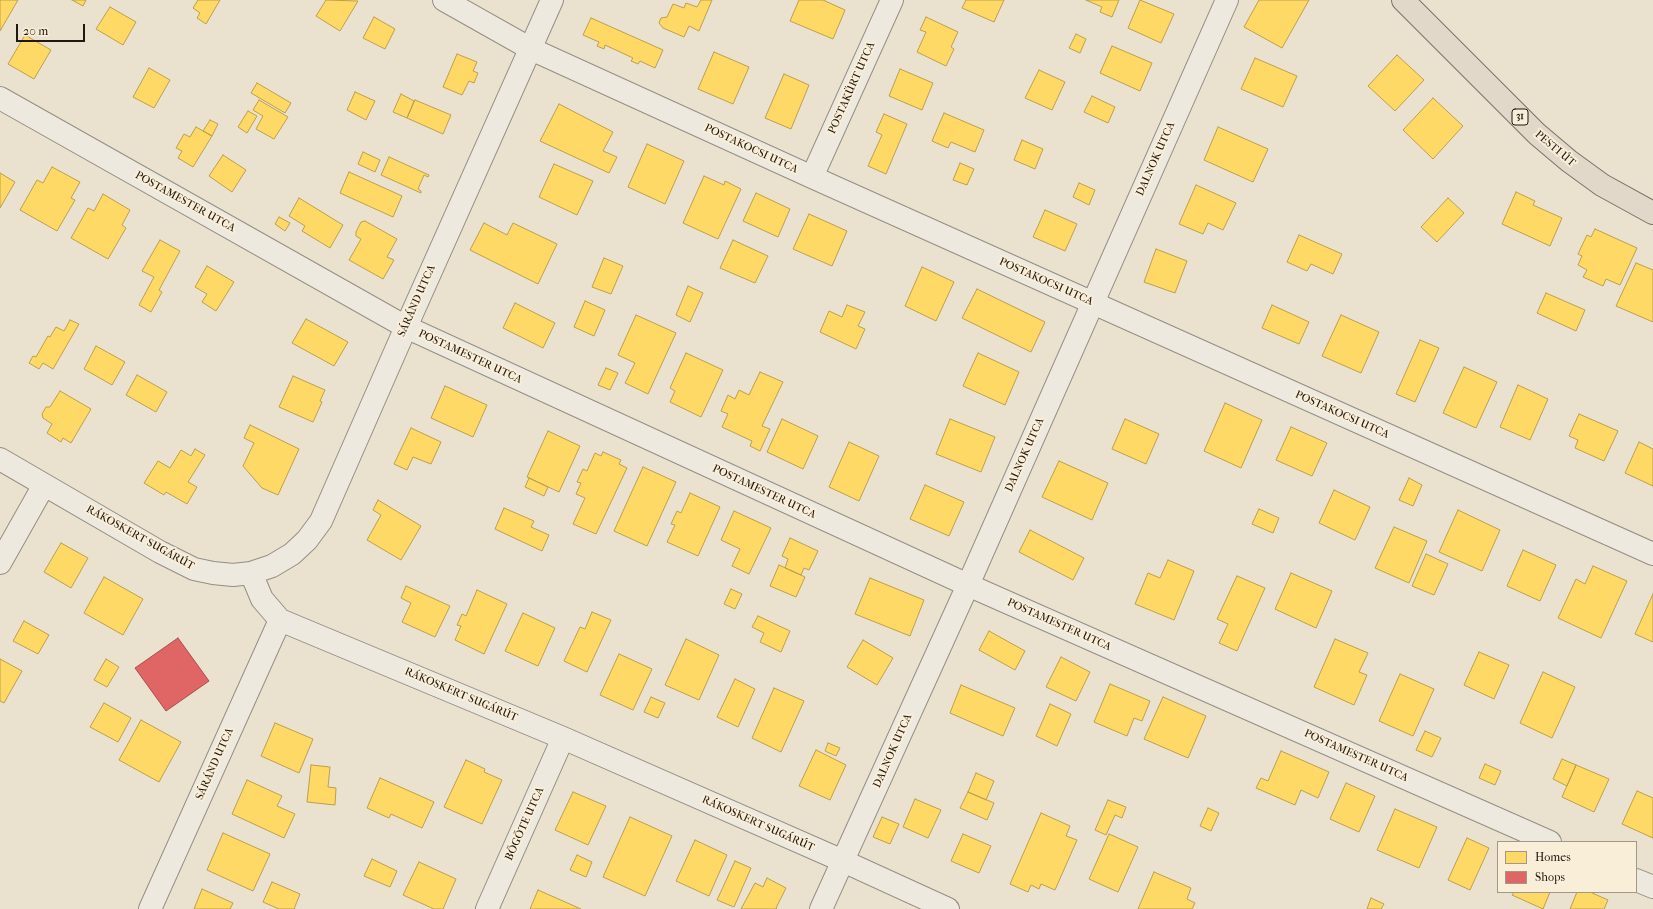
<!DOCTYPE html>
<html>
<head>
<meta charset="utf-8">
<style>
	body { margin:0 }
	#map { position:relative; width:1653px; height:909px; overflow:hidden; background:#eae1ce; font-family:"IM FELL French Canon",serif }
	canvas { display:block }
	.legend { position:absolute; left:1497px; top:841px; width:140px; height:52px; box-sizing:border-box; background:#f9eed7; border:1px solid #a39888; margin:0; padding:5px 7px; list-style:none; font-size:12px; color:#211711 }
	.legend li { display:flex; align-items:center; gap:8px; height:20px }
	.legend b { width:20px; border:1px solid #a39888 }
	.scale { position:absolute; left:16px; top:24px; width:69px; height:18px; box-sizing:border-box; border:2px solid #211711; border-top:0; padding-left:5px; font-size:12px; line-height:14px; white-space:nowrap; color:#211711; -webkit-text-stroke:3px #f9eed7; paint-order:stroke }
</style>
</head>
<body>
<div id="map">
<canvas width="1653" height="909"></canvas>
<ul class="legend">
<li><b style="height:11px;background:#ffd966"></b>Homes</li>
<li><b style="height:11px;background:#e06666"></b>Shops</li>
</ul>
<div class="scale">20 m</div>
</div>
<script>
const g = document.querySelector('canvas').getContext('2d');
g.lineJoin = 'round';
function fillPath(path, color) { g.fillStyle = color; g.fill(path, 'evenodd'); }
const poly = rows => new Path2D(rows.map(r => 'M' + r).join(''));
function trace(path, color, width, dash) { g.strokeStyle = color; g.lineWidth = width; g.lineCap = dash ? 'butt' : 'round'; g.setLineDash(dash || []); g.stroke(path); }
function label(font, color, halo, rows, align = 'center') {
  g.font = font + ' "IM FELL French Canon",serif'; g.lineWidth = 4; g.setLineDash([]); g.textBaseline = 'middle'; g.strokeStyle = halo; g.fillStyle = color; for (const [text, x, y, turn = 0] of rows) {
    g.save(); g.translate(x, y); g.rotate((+turn || 0) * Math.PI / 180); g.textAlign = isNaN(turn) ? turn : align; if (halo) g.strokeText(text, 0, 0); g.fillText(text, 0, 0); g.restore();
  }
}
const homes = poly([
	[0,0,18,0,0,31,0,0],
	[72,0,86,0,83,6,72,0],
	[198,0,220,0,206,24,197,18,200,13,193,8,198,0],
	[326,0,358,1,340,31,316,16,326,0],
	[701,0,712,0,699,31,689,26,684,37,663,28,659,23,661,18,667,17,673,4,684,8,686,3,697,7,701,0],
	[799,0,823,0,845,10,833,39,790,21,799,0],
	[966,0,1004,0,994,22,962,8,966,0],
	[1086,0,1119,0,1112,17,1100,12,1102,7,1086,0],
	[1140,0,1174,14,1161,43,1128,28,1140,0],
	[1259,0,1309,0,1282,48,1244,27,1259,0],
	[110,7,136,22,123,45,96,29,110,7],
	[374,17,395,29,385,49,363,38,374,17],
	[926,17,958,32,951,47,954,49,946,66,917,52,926,32,920,30,926,17],
	[591,18,663,50,655,68,640,61,638,64,631,61,633,58,605,45,604,49,597,46,599,42,583,35,591,18],
	[1076,34,1086,39,1080,53,1069,48,1076,34],
	[25,35,51,50,34,79,8,64,25,35],
	[1112,46,1152,63,1140,91,1100,73,1112,46],
	[714,52,749,67,733,104,698,89,714,52],
	[457,54,477,62,473,71,478,73,474,83,469,81,462,95,443,87,457,54],
	[1397,55,1424,80,1395,111,1368,86,1397,55],
	[1255,58,1297,76,1283,107,1241,89,1255,58],
	[149,68,170,80,154,108,133,97,149,68],
	[900,69,933,83,922,110,889,96,900,69],
	[1039,70,1065,82,1052,110,1025,98,1039,70],
	[784,74,809,85,791,129,765,118,784,74],
	[257,83,291,103,285,113,251,93,257,83],
	[355,92,375,101,366,120,347,110,355,92],
	[401,94,414,101,407,118,393,112,401,94],
	[1092,96,1115,107,1108,123,1084,112,1092,96],
	[1433,98,1463,126,1433,159,1403,130,1433,98],
	[259,100,288,117,274,139,256,129,263,116,253,110,259,100],
	[415,100,451,115,443,134,407,118,415,100],
	[559,104,613,132,603,151,617,157,609,173,540,141,559,104],
	[248,111,257,116,247,133,238,127,248,111],
	[944,113,984,130,975,152,951,142,948,148,932,141,944,113],
	[884,114,907,124,886,174,868,166,882,135,876,132,884,114],
	[210,120,218,124,212,136,203,131,210,120],
	[196,127,212,136,193,167,178,158,182,151,176,148,184,134,190,137,196,127],
	[1218,127,1268,149,1253,182,1204,160,1218,127],
	[1022,140,1043,149,1035,169,1014,160,1022,140],
	[647,144,684,161,665,204,628,187,647,144],
	[363,152,380,160,375,172,358,164,363,152],
	[223,155,246,170,232,192,209,176,223,155],
	[389,157,429,175,428,177,424,175,418,189,421,191,421,193,381,175,389,157],
	[960,163,974,169,967,185,953,180,960,163],
	[554,164,593,181,577,215,539,197,554,164],
	[52,167,80,182,71,198,75,200,57,231,20,210,37,180,43,183,52,167],
	[349,172,402,196,393,217,340,193,349,172],
	[0,173,15,182,0,208,0,173],
	[704,176,724,185,725,181,741,189,718,239,683,223,704,176],
	[1079,183,1095,190,1089,205,1073,197,1079,183],
	[1196,185,1236,203,1223,230,1208,223,1203,234,1179,224,1196,185],
	[1516,192,1535,201,1533,205,1562,218,1550,246,1502,224,1516,192],
	[756,193,790,209,778,237,743,221,756,193],
	[103,194,130,210,122,225,126,228,108,259,71,238,88,208,94,211,103,194],
	[299,198,343,225,330,248,302,231,305,226,289,216,299,198],
	[1448,198,1464,213,1437,242,1421,227,1448,198],
	[1045,210,1077,224,1065,251,1033,237,1045,210],
	[809,214,847,231,832,266,793,249,809,214],
	[279,217,290,223,285,231,275,224,279,217],
	[365,221,397,239,387,257,394,260,383,279,349,260,361,239,356,236,356,232,361,222,365,221],
	[484,223,507,235,513,223,557,244,538,284,470,250,484,223],
	[1595,229,1637,248,1620,285,1606,279,1603,286,1583,277,1587,270,1578,265,1582,256,1578,254,1587,235,1591,237,1595,229],
	[1299,235,1342,254,1333,274,1311,264,1307,271,1287,262,1299,235],
	[160,240,180,251,159,290,162,292,151,312,139,305,154,277,142,271,160,240],
	[733,240,768,256,755,283,720,268,733,240],
	[1156,249,1187,261,1175,293,1144,282,1156,249],
	[604,258,623,266,611,294,592,287,604,258],
	[1636,263,1653,270,1653,322,1616,306,1636,263],
	[207,266,234,282,216,311,202,302,207,294,195,287,207,266],
	[922,267,954,282,936,321,905,306,922,267],
	[688,286,703,293,690,322,676,315,688,286],
	[977,289,1045,322,1031,352,962,318,977,289],
	[1546,293,1585,310,1576,331,1537,313,1546,293],
	[585,301,605,310,594,336,574,327,585,301],
	[515,303,555,323,543,348,503,328,515,303],
	[847,305,865,312,858,326,865,329,856,349,820,332,829,311,842,317,847,305],
	[1272,305,1309,322,1299,344,1262,328,1272,305],
	[636,315,676,333,648,394,625,383,635,363,618,355,636,315],
	[1341,315,1379,332,1361,373,1322,356,1341,315],
	[306,319,348,342,334,366,292,343,306,319],
	[70,320,79,324,53,369,43,363,39,369,29,363,33,356,36,357,48,336,50,337,56,327,64,331,70,320],
	[1420,340,1439,348,1415,402,1396,394,1420,340],
	[96,346,125,362,112,385,84,369,96,346],
	[686,353,723,370,701,417,670,402,675,391,670,388,686,353],
	[978,353,1019,372,1005,405,963,386,978,353],
	[1464,367,1497,382,1476,428,1443,413,1464,367],
	[606,368,618,373,610,390,598,385,606,368],
	[760,372,783,382,762,426,770,429,760,451,750,446,752,441,722,427,728,414,721,411,728,395,735,399,739,390,749,395,760,372],
	[137,375,167,392,156,412,126,395,137,375],
	[293,376,325,390,320,401,322,402,313,422,279,407,293,376],
	[1518,385,1548,399,1530,440,1500,427,1518,385],
	[445,386,487,405,473,437,431,418,445,386],
	[60,391,91,409,71,443,63,438,61,442,47,433,52,424,43,418,42,414,46,407,50,407,60,391],
	[1225,403,1262,420,1241,468,1204,451,1225,403],
	[1579,414,1618,431,1604,461,1575,448,1578,440,1569,436,1579,414],
	[782,419,818,436,803,469,767,452,782,419],
	[950,419,995,437,981,472,936,454,950,419],
	[1125,419,1159,434,1146,464,1112,449,1125,419],
	[250,425,299,449,278,495,262,488,243,466,254,443,244,438,250,425],
	[1291,427,1327,443,1312,476,1276,460,1291,427],
	[411,428,441,442,431,464,413,457,407,470,394,464,411,428],
	[548,431,580,446,559,492,527,477,548,431],
	[849,442,879,456,859,501,829,487,849,442],
	[1639,442,1653,449,1653,486,1625,473,1639,442],
	[195,449,205,455,188,482,197,487,187,504,166,492,164,495,144,483,158,461,170,468,181,450,191,456,195,449],
	[603,452,621,460,619,464,627,468,596,534,573,524,585,498,576,494,581,483,577,482,583,469,587,471,595,453,601,456,603,452],
	[1059,461,1108,483,1092,520,1042,497,1059,461],
	[643,467,676,482,647,546,614,531,643,467],
	[529,478,548,487,544,496,525,487,529,478],
	[1409,478,1422,485,1413,506,1399,500,1409,478],
	[925,485,964,502,949,536,910,519,925,485],
	[1334,490,1370,507,1355,540,1319,523,1334,490],
	[690,493,720,507,698,556,667,542,675,525,671,524,677,511,681,513,690,493],
	[378,500,421,526,401,560,367,540,381,515,373,510,378,500],
	[504,508,534,521,531,527,549,535,542,551,495,529,504,508],
	[1259,509,1279,518,1273,533,1252,524,1259,509],
	[1458,510,1500,530,1482,571,1439,552,1458,510],
	[734,511,771,528,749,574,732,566,740,549,721,540,734,511],
	[1394,527,1427,541,1409,583,1375,568,1394,527],
	[1030,530,1084,558,1073,580,1019,552,1030,530],
	[790,538,818,551,809,570,804,568,801,575,785,568,788,559,782,556,790,538],
	[61,543,88,558,71,588,44,572,61,543],
	[1523,550,1556,565,1540,601,1507,586,1523,550],
	[1426,554,1448,564,1434,595,1412,586,1426,554],
	[1168,560,1194,571,1174,620,1135,604,1148,573,1160,578,1168,560],
	[779,565,805,577,796,597,770,586,779,565],
	[1593,566,1627,581,1601,638,1558,618,1576,579,1585,584,1593,566],
	[1291,573,1332,591,1316,628,1275,609,1291,573],
	[1237,576,1265,588,1237,651,1219,643,1228,624,1217,619,1237,576],
	[104,577,143,599,123,635,84,613,104,577],
	[870,578,924,600,910,636,855,614,870,578],
	[406,586,450,606,435,637,402,622,411,603,401,598,406,586],
	[731,589,742,594,735,609,724,604,731,589],
	[477,590,507,604,484,654,455,640,461,626,457,625,462,614,466,616,477,590],
	[1653,594,1653,642,1635,634,1653,594],
	[592,612,611,620,587,672,564,661,580,627,585,629,592,612],
	[523,613,555,628,538,666,505,651,523,613],
	[758,616,790,631,781,652,760,642,764,633,752,627,758,616],
	[24,621,49,635,38,654,13,641,24,621],
	[989,631,1025,651,1015,670,979,650,989,631],
	[686,639,719,655,699,700,665,685,686,639],
	[1335,639,1368,653,1359,672,1367,675,1354,705,1314,687,1335,639],
	[863,640,893,658,877,685,847,667,863,640],
	[1479,652,1509,665,1494,699,1464,685,1479,652],
	[619,654,652,669,633,710,600,695,619,654],
	[1061,657,1090,672,1076,701,1046,687,1061,657],
	[0,659,22,671,4,703,0,701,0,659],
	[106,659,119,667,107,687,94,680,106,659],
	[1543,672,1575,687,1552,738,1520,723,1543,672],
	[1400,674,1434,689,1413,736,1379,721,1400,674],
	[735,679,755,689,738,727,717,717,735,679],
	[1110,684,1150,701,1142,721,1134,718,1127,736,1094,722,1110,684],
	[961,685,1015,708,1003,736,950,713,961,685],
	[774,688,804,701,781,752,752,738,774,688],
	[651,697,665,703,658,718,644,712,651,697],
	[1163,697,1206,716,1188,758,1144,739,1163,697],
	[104,703,131,718,118,742,90,727,104,703],
	[1050,704,1071,714,1057,746,1036,736,1050,704],
	[141,720,181,742,159,782,119,760,141,720],
	[275,723,313,739,299,773,261,756,275,723],
	[1425,731,1441,738,1432,757,1416,750,1425,731],
	[828,743,840,748,836,756,825,751,828,743],
	[816,750,846,765,830,800,799,786,816,750],
	[1281,751,1329,772,1318,798,1301,790,1295,805,1256,788,1261,778,1268,781,1281,751],
	[1562,759,1576,765,1567,786,1553,779,1562,759],
	[466,760,485,769,484,772,502,780,482,824,444,807,466,760],
	[1485,764,1501,771,1495,785,1479,778,1485,764],
	[311,765,330,767,328,787,336,788,335,805,307,802,311,765],
	[1576,765,1609,779,1594,812,1562,797,1576,765],
	[976,773,994,781,986,800,968,792,976,773],
	[380,778,434,802,422,828,391,814,389,818,367,808,380,778],
	[247,780,282,796,277,806,295,814,284,838,232,814,247,780],
	[1346,783,1375,796,1359,832,1330,819,1346,783],
	[1637,791,1653,798,1653,838,1622,824,1637,791],
	[573,792,606,806,588,845,555,830,573,792],
	[968,792,994,803,987,820,960,808,968,792],
	[915,799,941,810,928,838,903,827,915,799],
	[1108,800,1126,807,1122,818,1115,815,1106,835,1095,830,1108,800],
	[1208,808,1219,813,1211,831,1200,826,1208,808],
	[1395,809,1437,827,1419,868,1377,850,1395,809],
	[1041,813,1070,826,1066,836,1077,840,1055,890,1041,884,1039,889,1031,885,1028,892,1010,884,1041,813],
	[630,817,672,836,645,896,603,877,630,817],
	[882,817,899,824,890,844,873,837,882,817],
	[223,833,270,854,253,891,207,870,223,833],
	[963,834,991,846,979,873,951,861,963,834],
	[1109,834,1138,847,1118,892,1089,879,1109,834],
	[1467,838,1489,848,1470,890,1448,880,1467,838],
	[695,840,727,855,709,896,676,881,695,840],
	[577,855,592,862,586,877,570,870,577,855],
	[372,859,397,871,390,887,364,876,372,859],
	[735,861,751,868,734,907,717,900,735,861],
	[419,862,456,879,443,909,434,909,403,895,419,862],
	[1154,872,1191,888,1187,899,1195,903,1192,909,1138,909,1154,872],
	[767,878,786,888,776,908,777,909,741,909,755,883,763,887,767,878],
	[272,882,300,894,294,909,279,909,263,902,272,882],
	[202,889,233,903,230,909,194,909,202,889],
	[538,890,581,909,530,909,538,890],
	[1514,892,1550,892,1543,909,1512,895,1514,892],
	[1577,892,1590,892,1608,900,1604,909,1570,909,1577,892],
	[1371,898,1384,904,1381,909,1367,909,1371,898]
]);
const shops = poly([
	[178,638,209,681,166,711,135,668,178,638]
]);
const minor = poly([
	[444,0,531,49,812,177,1653,554],
	[0,98,406,327,968,585,1550,842],
	[812,177,892,0],
	[0,459,160,552,194,569,213,573,233,575,251,573,272,566,292,554,307,540,321,521,406,327,552,0],
	[0,563,44,485],
	[251,573,262,599,280,620,563,738,843,861,948,909],
	[1636,880,1653,887],
	[150,909,280,620],
	[487,909,563,738],
	[821,909,968,585,1227,0]
]);
const major = poly([
	[1403,0,1537,134,1569,161,1602,185,1653,213]
]);
const shields = [
	[1520,117,16]
];
const shieldNames = [
	["31",1520,117]
];
const streetNames = [
	["POSTAKÜRT UTCA",852,88,-66],
	["POSTAKOCSI UTCA",751,149,25],
	["PESTI ÚT",1555,149,40],
	["DALNOK UTCA",1156,159,-66],
	["POSTAMESTER UTCA",185,202,29],
	["POSTAKOCSI UTCA",1046,282,24],
	["SÁRÁND UTCA",417,301,-66],
	["POSTAMESTER UTCA",470,357,25],
	["POSTAKOCSI UTCA",1342,415,24],
	["DALNOK UTCA",1025,455,-66],
	["POSTAMESTER UTCA",764,492,25],
	["RÁKOSKERT SUGÁRÚT",140,538,29],
	["POSTAMESTER UTCA",1059,625,24],
	["RÁKOSKERT SUGÁRÚT",461,695,23],
	["DALNOK UTCA",893,751,-66],
	["POSTAMESTER UTCA",1356,756,24],
	["SÁRÁND UTCA",215,764,-66],
	["BÖGÖTE UTCA",525,824,-66],
	["RÁKOSKERT SUGÁRÚT",758,824,24]
];
fillPath(homes, '#ffd966');
trace(homes, '#bc9f4c', 1);
fillPath(shops, '#e06666');
trace(shops, '#a74e4c', 1);
trace(minor, '#948e83', 24);
trace(major, '#797269', 24);
trace(minor, '#ede9df', 22);
trace(major, '#e1d8ca', 22);
for (const [x, y, w] of shields) { const box = new Path2D(); box.roundRect(x - w / 2, y - 8, w, 16, 3); g.fillStyle = '#f9eed7'; g.fill(box); trace(box, '#211711', 1); }
label('bold 10px', '#211711', null, shieldNames);
label('11px', '#211711', '#f9eed7', streetNames);
</script>
</body>
</html>
